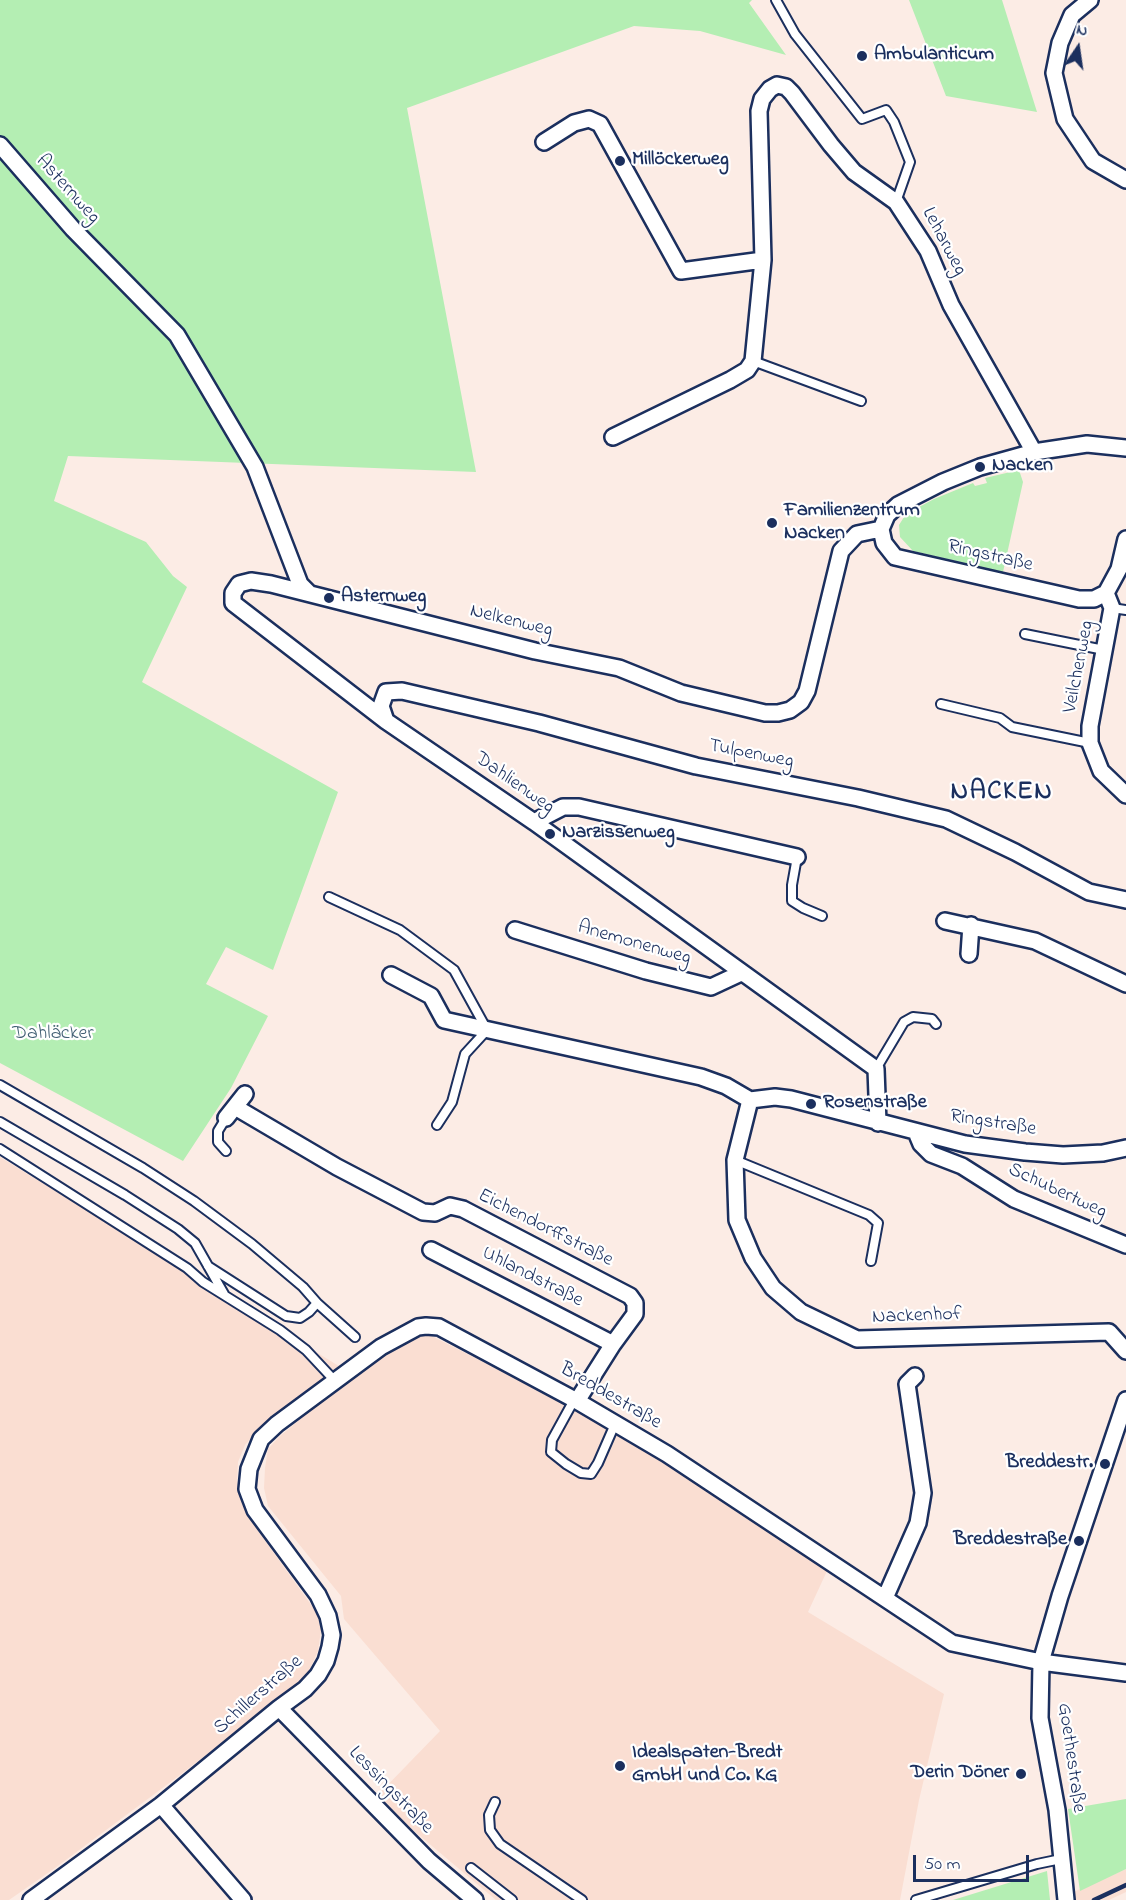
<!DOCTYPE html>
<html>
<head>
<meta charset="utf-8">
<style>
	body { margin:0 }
	#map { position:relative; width:1126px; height:1900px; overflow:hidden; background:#fcece5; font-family:"Indie Flower",sans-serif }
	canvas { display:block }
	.north { position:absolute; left:1048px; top:18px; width:60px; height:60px; -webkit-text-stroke:4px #fff; paint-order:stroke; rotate:13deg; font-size:16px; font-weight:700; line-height:24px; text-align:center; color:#1b2f5e }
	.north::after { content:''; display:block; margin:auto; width:21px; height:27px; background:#1b2f5e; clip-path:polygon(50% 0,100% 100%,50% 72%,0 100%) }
	.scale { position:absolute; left:913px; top:1855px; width:116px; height:27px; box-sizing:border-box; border:3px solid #1b2f5e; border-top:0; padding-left:8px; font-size:18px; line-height:21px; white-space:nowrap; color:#1b2f5e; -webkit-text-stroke:4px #fff; paint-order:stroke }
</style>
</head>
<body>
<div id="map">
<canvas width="1126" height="1900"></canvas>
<div class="north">N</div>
<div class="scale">50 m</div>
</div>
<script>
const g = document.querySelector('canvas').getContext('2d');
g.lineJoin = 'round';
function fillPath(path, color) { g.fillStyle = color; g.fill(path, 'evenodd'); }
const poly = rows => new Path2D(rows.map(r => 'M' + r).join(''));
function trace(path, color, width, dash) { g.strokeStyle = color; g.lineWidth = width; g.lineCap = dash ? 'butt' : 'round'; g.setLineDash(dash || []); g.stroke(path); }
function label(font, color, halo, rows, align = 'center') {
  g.font = font + ' "Indie Flower",sans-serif'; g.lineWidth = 4.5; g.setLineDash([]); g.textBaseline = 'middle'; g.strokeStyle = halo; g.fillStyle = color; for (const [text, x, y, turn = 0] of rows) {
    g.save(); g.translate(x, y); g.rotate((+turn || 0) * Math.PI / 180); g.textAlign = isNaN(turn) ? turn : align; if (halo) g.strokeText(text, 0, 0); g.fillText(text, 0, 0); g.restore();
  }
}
const built = poly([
	[0,1157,342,1368,308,1395,266,1421,245,1445,238,1462,237,1481,243,1505,258,1531,317,1613,321,1630,318,1651,309,1671,300,1682,180,1775,55,1868,9,1900,0,1900],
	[430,1335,601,1422,688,1477,827,1571,808,1612,944,1694,919,1800,900,1900,496,1900,375,1798,440,1731,344,1619,341,1596,268,1506,264,1488,265,1468,268,1449,280,1436,388,1346,408,1336],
	[1126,1869,1126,1892,1109,1900,1055,1900]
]);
const green = poly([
	[0,0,752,0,749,3,786,55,700,31,634,26,407,108,476,472,68,456,54,501,146,542,173,576,187,587,142,682,338,792,273,970,226,947,206,984,268,1016,231,1088,183,1161,0,1063],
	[909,0,1002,0,1037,112,946,96],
	[1019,470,1023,482,1003,572,913,551,900,537,899,525,906,514,934,499,973,483,975,486,987,483,985,478],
	[1126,1799,1126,1869,1080,1891,1068,1809],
	[1047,1871,1050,1900,953,1900]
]);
const lane = poly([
	[776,0,795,34,862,119,886,110,894,122,910,162,896,202],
	[753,361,861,401],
	[1112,608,1126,610],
	[1025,634,1104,650],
	[941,704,1000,718,1012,727,1090,743],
	[797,857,792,885,792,901,803,908,822,916],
	[329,897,400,930,454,970,487,1030,465,1054,452,1102,437,1125],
	[876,1069,904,1022,913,1017,932,1019,936,1024],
	[0,1085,143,1168,194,1201,252,1244,303,1287,317,1303,309,1312,300,1318,286,1316,208,1266],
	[0,1122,125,1195,178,1229,195,1243,224,1294],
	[0,1149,187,1268,203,1282,280,1330,306,1350,335,1381],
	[226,1151,218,1142,218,1131,226,1118],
	[735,1160,869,1215,878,1223,871,1261],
	[317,1303,355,1337],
	[574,1400,552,1440,551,1452,566,1464,581,1473,591,1474,598,1463,615,1424],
	[495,1802,489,1815,490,1830,500,1844,582,1900],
	[471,1868,512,1900],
	[916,1900,1037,1864,1061,1859]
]);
const street = poly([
	[1090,0,1072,15,1060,43,1054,73,1065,119,1093,161,1126,180],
	[544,142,574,123,589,119,600,124,681,271,763,260],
	[0,145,73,229,177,335,255,467,300,584,309,593],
	[613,437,730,380,747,370,753,361,763,260,759,111,762,99,770,89,777,85,786,87,792,93,831,145,854,172,896,202,928,251,951,305,1034,452],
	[1126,539,1119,569,1106,593,1112,608,1090,726,1090,743,1101,771,1126,795],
	[1106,593,1094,599,1079,599,895,557,884,543,881,529,887,515,898,505,943,482,980,467,1034,452,1087,444,1126,448],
	[386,721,381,706,386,692,402,691,539,723,696,766,858,798,946,819,1015,852,1089,892,1126,900],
	[534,822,563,807,579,807,797,857],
	[945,921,1035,941,1126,984],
	[515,930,646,971,711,987,741,973],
	[969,954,971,925],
	[391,975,431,996,444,1020,701,1077,726,1086,750,1100],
	[750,1100,735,1160,737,1220,753,1258,773,1288,801,1312,857,1339,1109,1332,1126,1351],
	[750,1100,775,1097,791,1099,965,1144,1025,1152,1063,1155,1103,1153,1126,1148],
	[235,1107,337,1167,423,1212,435,1213,450,1206,463,1209,630,1296,635,1303,635,1314,613,1344,577,1401],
	[226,1118,245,1094],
	[878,1123,876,1069,534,822,386,721,233,603,233,593,239,584,251,581,271,584,535,651,619,668,681,693,765,713,778,713,790,710,801,702,807,691,841,551,857,534,881,529],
	[916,1132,921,1144,931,1154,962,1166,1014,1199,1126,1245],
	[431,1250,613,1344],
	[885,1598,918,1523,923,1493,907,1384,915,1376],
	[279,1708,429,1861,475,1900],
	[161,1805,243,1900],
	[31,1900,161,1805,279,1708,305,1689,318,1675,326,1661,330,1647,332,1635,328,1616,318,1595,255,1510,247,1489,249,1469,261,1439,277,1424,381,1347,418,1327,426,1326,439,1327,577,1401,667,1454,952,1643,1041,1662,1126,1673],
	[1066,1900,1057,1810,1040,1718,1041,1662,1060,1596,1126,1400]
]);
const rail = poly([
	[1094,1900,1126,1885]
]);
const markers = [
	[862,56,6,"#1b2f5e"],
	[620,161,6,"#1b2f5e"],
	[980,467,6,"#1b2f5e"],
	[772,523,6,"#1b2f5e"],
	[329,598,6,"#1b2f5e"],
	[550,834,6,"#1b2f5e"],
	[811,1104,6,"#1b2f5e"],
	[1105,1464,6,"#1b2f5e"],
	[1079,1541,6,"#1b2f5e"],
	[620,1766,6,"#1b2f5e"],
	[1021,1774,6,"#1b2f5e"]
];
const poiNames = [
	["Ambulanticum",874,56],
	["Millöckerweg",632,161],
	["Nacken",992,467],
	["Familienzentrum",784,512],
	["Nacken",784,535],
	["Asternweg",341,598],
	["Narzissenweg",562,834],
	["Rosenstraße",823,1104],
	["Breddestr.",1093,1464,"right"],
	["Breddestraße",1067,1541,"right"],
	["Idealspaten-Bredt",632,1754],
	["GmbH und Co. KG",632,1777],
	["Derin Döner",1009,1774,"right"]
];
const streetNames = [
	["Asternweg",67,190,48],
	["Leharweg",943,242,62],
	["Ringstraße",990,557,13],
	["Nelkenweg",511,622,14],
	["Veilchenweg",1080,667,-79],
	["Tulpenweg",751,755,11],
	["Dahlienweg",514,784,35],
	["Anemonenweg",634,944,16],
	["Ringstraße",993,1124,9],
	["Schubertweg",1057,1192,25],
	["Eichendorffstraße",545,1229,27],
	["Uhlandstraße",532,1278,27],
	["Nackenhof",917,1317,-2],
	["Breddestraße",610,1397,30],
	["Schillerstraße",259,1696,-41],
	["Goethestraße",1070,1758,82],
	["Lessingstraße",390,1791,46]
];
const parkNames = [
	["Dahläcker",53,1035]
];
const districtNames = [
	["NACKEN",1002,794]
];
fillPath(built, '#faded2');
fillPath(green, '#b4eeb3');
trace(lane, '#1b2f5e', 12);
trace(street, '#1b2f5e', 20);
trace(lane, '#fff', 8);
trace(street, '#fff', 15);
trace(rail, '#1b2f5e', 4.5);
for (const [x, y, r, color] of markers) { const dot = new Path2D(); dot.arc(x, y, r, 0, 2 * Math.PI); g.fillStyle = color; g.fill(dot); trace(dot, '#fff', 2); }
label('bold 20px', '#1b2f5e', '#fff', poiNames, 'left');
label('20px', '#1b2f5e', '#fff', streetNames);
label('20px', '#415f73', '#fff', parkNames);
g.letterSpacing = '1.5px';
label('bold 26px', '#1b2f5e', '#fff', districtNames);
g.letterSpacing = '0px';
</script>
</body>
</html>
